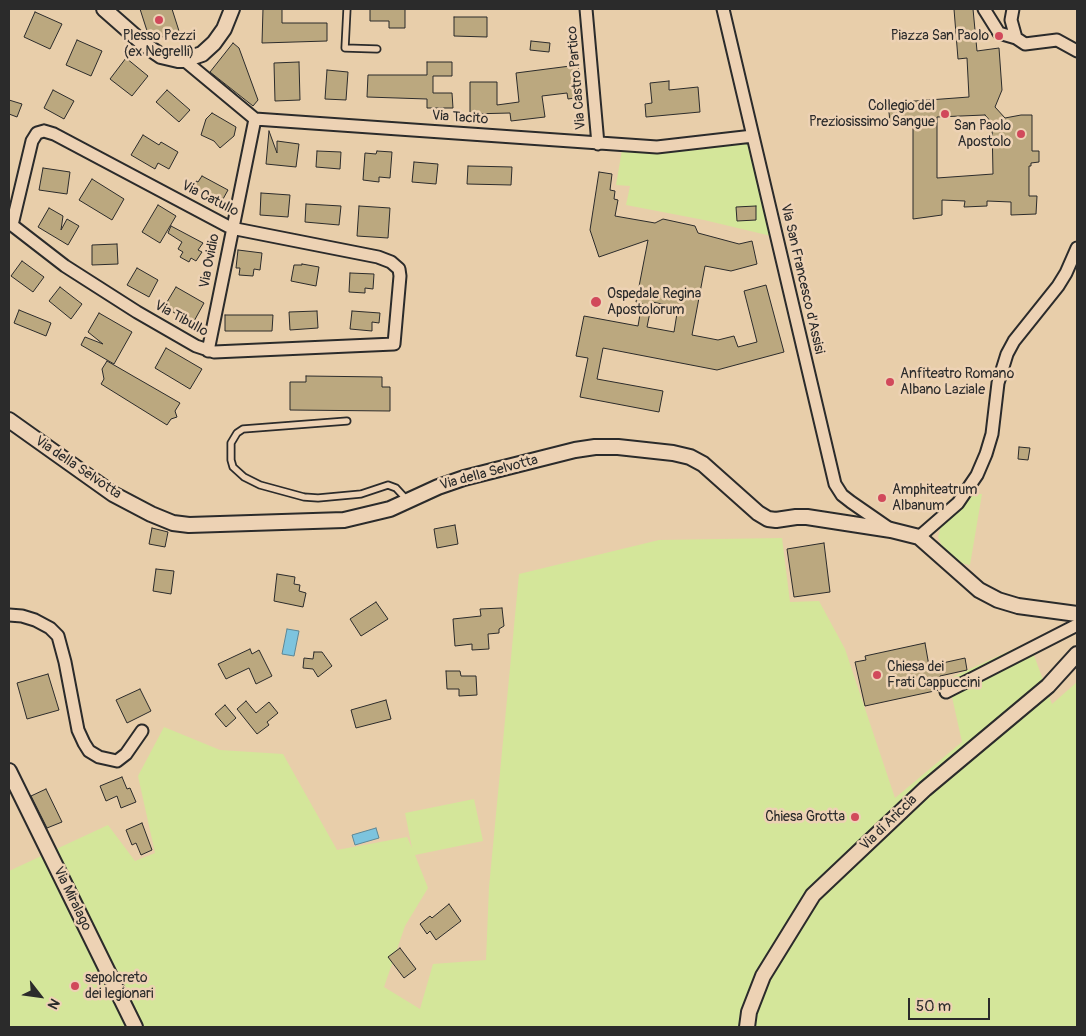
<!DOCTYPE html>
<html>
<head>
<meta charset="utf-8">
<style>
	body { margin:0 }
	#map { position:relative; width:1086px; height:1036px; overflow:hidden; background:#e8ceaa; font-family:Pangolin,sans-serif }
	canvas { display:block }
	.frame { position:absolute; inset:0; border:10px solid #2b2b2b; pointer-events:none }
	.north { position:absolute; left:15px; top:971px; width:50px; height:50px; -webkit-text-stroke:4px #edd2b4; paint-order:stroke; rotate:120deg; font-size:14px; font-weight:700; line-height:20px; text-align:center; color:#2b2b2b }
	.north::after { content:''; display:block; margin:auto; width:18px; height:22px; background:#2b2b2b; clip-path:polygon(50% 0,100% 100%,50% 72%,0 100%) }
	.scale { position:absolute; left:908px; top:998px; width:82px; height:22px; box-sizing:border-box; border:2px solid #2b2b2b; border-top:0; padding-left:6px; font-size:15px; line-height:18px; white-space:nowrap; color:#2b2b2b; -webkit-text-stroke:4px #edd2b4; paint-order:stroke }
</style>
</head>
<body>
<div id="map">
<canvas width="1086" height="1036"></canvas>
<div class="frame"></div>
<div class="north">N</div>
<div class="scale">50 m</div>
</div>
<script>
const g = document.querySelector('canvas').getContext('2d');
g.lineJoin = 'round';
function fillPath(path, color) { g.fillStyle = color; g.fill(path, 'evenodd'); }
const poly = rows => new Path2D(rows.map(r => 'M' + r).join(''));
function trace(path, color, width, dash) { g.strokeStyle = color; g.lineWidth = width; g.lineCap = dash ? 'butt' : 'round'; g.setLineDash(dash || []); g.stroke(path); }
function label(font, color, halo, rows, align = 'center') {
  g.font = font + ' Pangolin,sans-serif'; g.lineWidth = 5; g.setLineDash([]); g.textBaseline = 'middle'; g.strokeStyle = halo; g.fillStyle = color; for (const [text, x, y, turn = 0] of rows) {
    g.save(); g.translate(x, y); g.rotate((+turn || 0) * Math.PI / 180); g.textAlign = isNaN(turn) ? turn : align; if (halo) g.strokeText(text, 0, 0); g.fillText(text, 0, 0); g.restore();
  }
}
const green = poly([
	[750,142,771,236,704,220,626,205,630,186,616,185,622,150,655,152],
	[972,494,982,494,970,565,956,562,944,551,938,537,941,526],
	[782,538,790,602,819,601,845,649,895,798,962,742,948,679,1029,642,1052,704,1077,682,1077,1027,9,1027,9,871,108,825,135,861,155,853,138,776,164,727,220,750,283,754,337,850,407,837,412,848,405,813,474,799,483,841,415,855,428,888,405,926,384,987,420,1009,433,964,486,960,489,887,519,574,659,540]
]);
const water = poly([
	[287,629,299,631,294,656,282,654,287,629],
	[376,828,379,838,355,845,352,835,376,828]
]);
const building = poly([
	[140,9,172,9,179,31,153,40,149,37,140,9],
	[263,9,282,9,282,23,327,23,327,41,262,43,263,9],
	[370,9,405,9,405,28,389,28,389,21,370,21,370,9],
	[954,9,973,9,977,51,999,48,1002,90,995,107,1005,118,1021,115,1032,115,1032,151,1039,151,1039,162,1031,163,1031,166,1029,166,1029,196,1037,196,1036,214,1011,215,1011,202,987,201,987,206,964,207,965,201,942,200,942,215,913,219,913,122,890,122,888,103,969,97,967,58,958,59,954,9],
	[985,115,992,123,993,174,937,178,937,117,985,115],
	[35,12,62,24,50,49,24,37,35,12],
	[454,17,487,17,487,37,454,36,454,17],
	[77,40,102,51,91,76,66,65,77,40],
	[531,41,550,43,549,52,530,50,531,41],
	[233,43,239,48,258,100,253,106,210,72,233,43],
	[126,58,148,76,132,96,110,79,126,58],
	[299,62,300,100,275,101,274,63,299,62],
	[427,62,452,62,452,76,433,76,433,93,452,93,453,108,427,108,427,99,367,97,368,75,427,75,427,62],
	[578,65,581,97,568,99,567,93,542,96,545,117,511,121,510,113,470,114,470,82,497,82,497,105,519,102,516,73,578,65],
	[327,70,348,72,346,100,325,99,327,70],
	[669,81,669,90,698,87,700,112,646,117,645,104,652,103,650,83,669,81],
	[53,90,74,101,64,119,44,108,53,90],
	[167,90,190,110,179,122,156,102,167,90],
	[9,100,22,104,17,117,9,114,9,100],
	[212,113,236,127,234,136,220,148,214,141,201,135,206,119,212,113],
	[269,131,277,153,277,141,299,144,296,167,266,164,269,131],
	[143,135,159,145,161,142,178,152,169,169,158,163,155,169,131,155,143,135],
	[317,151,341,152,340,169,316,167,317,151],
	[377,151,392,152,390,178,379,177,379,182,363,180,365,153,376,154,377,151],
	[414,162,438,164,436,184,412,182,414,162],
	[468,166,512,167,511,185,467,184,468,166],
	[43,168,70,172,67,194,39,190,43,168],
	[599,172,612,174,610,190,615,191,614,199,618,200,615,216,655,223,663,219,695,226,698,233,739,244,752,241,757,264,731,271,705,266,692,335,718,340,734,336,738,347,757,342,744,291,766,285,784,352,717,370,603,348,597,379,663,391,659,412,580,397,588,358,576,356,584,316,638,326,642,303,636,302,648,240,599,257,590,230,599,172],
	[652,302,678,307,674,332,647,327,652,302],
	[202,176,228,190,223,199,220,198,217,202,192,189,196,181,198,182,202,176],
	[92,179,124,199,112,220,79,200,92,179],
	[261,193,290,195,288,217,260,215,261,193],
	[306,204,341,206,339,225,305,222,306,204],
	[158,205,176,216,160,243,142,232,158,205],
	[359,206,390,208,388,238,357,236,359,206],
	[756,206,756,220,737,221,736,207,756,206],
	[49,208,63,216,61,230,67,219,79,226,68,245,38,227,49,208],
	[171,226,203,243,198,250,202,252,196,261,191,258,189,262,180,257,183,252,178,249,182,242,168,233,171,226],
	[117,244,118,264,92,265,92,245,117,244],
	[238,250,262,253,260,270,254,269,253,276,239,275,240,268,236,268,238,250],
	[22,261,44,277,33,292,11,276,22,261],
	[302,264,319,267,316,286,291,281,294,265,302,265,302,264],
	[137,268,158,280,149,297,127,285,137,268],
	[350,273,374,274,373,289,365,288,365,293,349,292,350,273],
	[60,287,82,304,71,319,49,301,60,287],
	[176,287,204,303,193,323,164,307,176,287],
	[19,310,51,323,46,336,14,323,19,310],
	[317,311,318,328,290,330,289,312,317,311],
	[352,311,380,313,379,323,372,322,372,331,350,329,352,311],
	[99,313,132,332,114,364,81,345,85,337,103,344,88,332,99,313],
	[225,315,273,315,272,331,225,331,225,315],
	[166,348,202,369,190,389,155,368,166,348],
	[107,361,180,403,175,411,177,417,171,419,167,425,101,384,104,379,102,369,107,361],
	[306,376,382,377,382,387,390,387,390,411,290,410,290,382,306,382,306,376],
	[1019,447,1030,448,1028,460,1018,459,1019,447],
	[455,525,458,544,437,548,434,529,455,525],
	[152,528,168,532,165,547,149,544,152,528],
	[824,543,830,592,794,597,787,549,824,543],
	[156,569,174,571,171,594,153,591,156,569],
	[277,574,295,577,294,584,300,585,299,591,306,593,303,607,274,601,277,574],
	[376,602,388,619,361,636,350,619,376,602],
	[502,608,504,626,499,629,499,633,488,634,489,649,472,650,472,644,455,646,453,619,481,616,480,609,502,608],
	[925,643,929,666,965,658,967,670,940,676,942,686,939,690,865,706,855,662,866,660,865,656,925,643],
	[250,649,252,654,259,650,272,676,256,684,249,668,226,679,218,664,250,649],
	[314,652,322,652,332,666,318,677,313,669,303,668,304,658,313,659,314,652],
	[446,671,460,671,461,676,476,676,477,695,459,696,459,689,447,689,446,671],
	[48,674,59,710,27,719,17,683,48,674],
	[140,689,151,711,127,723,116,700,140,689],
	[386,700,391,719,356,728,351,710,386,700],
	[246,701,256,713,269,702,278,713,267,722,269,725,257,734,237,709,246,701],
	[225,705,236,718,226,727,215,714,225,705],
	[122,777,127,789,130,788,136,802,121,808,117,796,106,801,100,786,122,777],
	[46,789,62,822,47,828,31,796,46,789],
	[142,823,152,850,141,855,136,843,132,845,126,830,142,823],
	[449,904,461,921,436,940,430,931,427,934,420,924,430,916,432,918,449,904],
	[400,948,416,969,404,978,388,957,400,948]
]);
const service = poly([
	[347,9,345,48,377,49],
	[347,421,243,429,237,433,231,443,231,460,233,467,244,477,260,485,304,497,318,498,361,494,388,485,396,488,408,501]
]);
const minor = poly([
	[586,9,598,144],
	[723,9,835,484,842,495,851,502,890,529],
	[984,9,999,33,1016,38,1025,44,1057,40,1077,51],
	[1013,9,1011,20,1016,38],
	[184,60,255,119,657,147,753,136],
	[44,131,54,134,231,228,378,257,391,262,399,269,400,276,394,344,214,352,196,346,137,312,65,266,12,225,32,141,37,133,44,131],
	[208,351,255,119],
	[919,537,958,503,977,475,986,454,992,434,998,383,1007,354,1014,341,1058,286,1066,273,1077,248],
	[9,615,22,616,35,620,50,628,58,636,65,662,78,730,84,743,89,751,99,757,117,761,126,754,142,731],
	[946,692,1077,625]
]);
const tertiary = poly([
	[104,9,145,45,161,56,178,60,184,60,202,54,214,43,224,29,232,9],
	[9,420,113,494,151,514,173,523,189,525,344,520,390,509,438,487,464,478,575,450,595,447,618,447,673,453,690,457,703,464,758,513,768,519,776,520,796,517,807,517,891,530,919,537,979,590,998,600,1018,606,1077,614],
	[9,771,135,1027],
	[747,1027,749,1012,763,976,813,895,925,789,1048,686,1077,654]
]);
const markers = [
	[159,20,5,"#d1495b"],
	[999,36,5,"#d1495b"],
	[945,114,5,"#d1495b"],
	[1021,134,5,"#d1495b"],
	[596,302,6,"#d1495b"],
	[890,382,5,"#d1495b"],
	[882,498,5,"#d1495b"],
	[877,675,5,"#d1495b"],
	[855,817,5,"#d1495b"],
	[75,986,5,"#d1495b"]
];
const poiNames = [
	["Plesso Pezzi",159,36,"center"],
	["(ex Negrelli)",159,52,"center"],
	["Piazza San Paolo",989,36,"right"],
	["Collegio del",935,106,"right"],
	["Preziosissimo Sangue",935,122,"right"],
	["San Paolo",1011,126,"right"],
	["Apostolo",1011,142,"right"],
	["Ospedale Regina",607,294],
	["Apostolorum",607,310],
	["Anfiteatro Romano",900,374],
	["Albano Laziale",900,390],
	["Amphiteatrum",892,490],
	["Albanum",892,506],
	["Chiesa dei",887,667],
	["Frati Cappuccini",887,683],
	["Chiesa Grotta",845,817,"right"],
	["sepolcreto",85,978],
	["dei legionari",85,994]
];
const streetNames = [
	["Via Castro Partico",577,78,-95],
	["Via Tacito",460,118,4],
	["Via Catullo",210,199,27],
	["Via Ovidio",210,261,-79],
	["Via San Francesco d'Assisi",802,279,77],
	["Via Tibullo",181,319,29],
	["Via della Selvotta",78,468,34],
	["Via della Selvotta",489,473,-15],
	["Via di Ariccia",889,823,-44],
	["Via Miralago",72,899,64]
];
fillPath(green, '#d4e69a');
fillPath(water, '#7dc4de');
trace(water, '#5c8796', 1);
fillPath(building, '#bba87f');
trace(building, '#2b2b2b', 1);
trace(service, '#2b2b2b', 9);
trace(minor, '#2b2b2b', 15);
trace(tertiary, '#2b2b2b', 18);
trace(service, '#edd2b4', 5.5);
trace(minor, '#edd2b4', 11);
trace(tertiary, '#edd2b4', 14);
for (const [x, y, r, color] of markers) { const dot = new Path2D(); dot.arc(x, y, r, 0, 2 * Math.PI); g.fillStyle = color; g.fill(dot); trace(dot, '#edd2b4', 2); }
label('14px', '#2b2b2b', '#edd2b4', poiNames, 'left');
label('14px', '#2b2b2b', '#edd2b4', streetNames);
</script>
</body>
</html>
